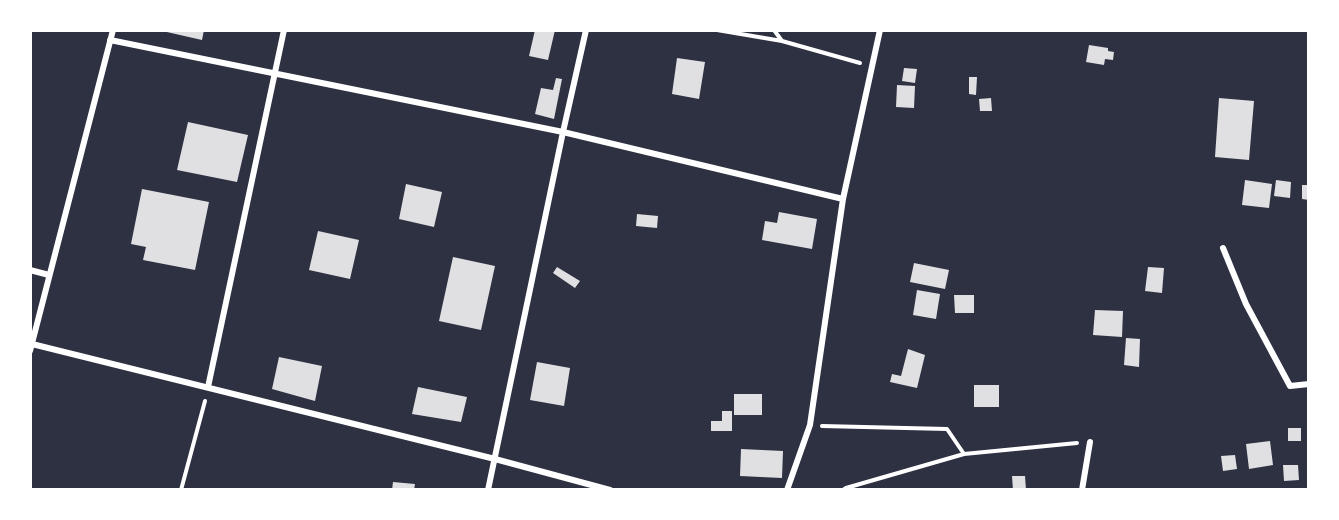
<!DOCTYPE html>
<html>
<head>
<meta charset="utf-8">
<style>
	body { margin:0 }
	#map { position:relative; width:1339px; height:520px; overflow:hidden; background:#2d3142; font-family:Rubik,sans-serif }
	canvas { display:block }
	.frame { position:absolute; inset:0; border:32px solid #fff; pointer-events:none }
</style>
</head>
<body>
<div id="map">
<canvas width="1339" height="520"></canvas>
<div class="frame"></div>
</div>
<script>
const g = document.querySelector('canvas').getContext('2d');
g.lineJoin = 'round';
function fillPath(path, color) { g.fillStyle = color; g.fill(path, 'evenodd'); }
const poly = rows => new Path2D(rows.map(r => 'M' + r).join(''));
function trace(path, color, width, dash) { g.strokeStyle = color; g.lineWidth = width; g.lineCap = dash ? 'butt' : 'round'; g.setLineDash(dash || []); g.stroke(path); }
const building = poly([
	[158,30,204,30,202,40],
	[535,30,555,30,548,60,529,56],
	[1089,45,1108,48,1108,51,1114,52,1113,60,1105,59,1104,65,1086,62],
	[677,58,705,62,699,99,672,94],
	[904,68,917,69,915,83,902,81],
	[969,77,977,77,976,95,969,94],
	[556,78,562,79,554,119,535,114,541,88,553,90],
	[897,85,915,86,914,108,896,107],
	[991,98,992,111,980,111,979,99],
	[1219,98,1254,101,1249,160,1215,157],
	[188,122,248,135,237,182,177,170],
	[1245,180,1272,184,1269,208,1242,205],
	[1276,180,1291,182,1290,198,1274,196],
	[406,184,442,192,434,227,399,219],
	[1302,185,1309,185,1309,200,1302,199],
	[142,189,209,202,195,270,143,260,146,247,131,244],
	[779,212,817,219,812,249,762,240,765,221,777,223],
	[637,214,658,216,657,228,636,226],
	[318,231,359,240,350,279,309,270],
	[453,257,495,266,481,330,439,321],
	[914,263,949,270,945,289,910,282],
	[557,267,580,281,575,288,553,273],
	[1148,267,1164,268,1162,293,1145,291],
	[917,290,940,294,936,319,913,315],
	[954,295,974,295,974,313,955,313],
	[1095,310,1123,311,1122,337,1093,335],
	[1126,338,1140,339,1139,367,1124,365],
	[908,349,925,355,917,388,890,382,892,374,901,376],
	[279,357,322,366,315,401,272,389],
	[537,362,570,368,564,406,530,400],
	[974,385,999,385,999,407,974,407],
	[418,387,467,397,461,422,412,414],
	[734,394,762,394,762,415,734,415],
	[722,411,732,411,732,431,711,431,711,421,722,421],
	[1288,428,1301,428,1301,441,1288,441],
	[1270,441,1273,465,1249,469,1246,444],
	[741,449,783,451,782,478,740,476],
	[1235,455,1237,469,1223,471,1221,456],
	[1283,465,1298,465,1299,480,1284,481],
	[1012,476,1025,476,1026,490,1013,490],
	[393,482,415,484,414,490,392,490]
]);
const path = poly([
	[717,30,782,41,860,63],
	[774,30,782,41],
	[822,426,947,429,964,454,846,488,843,490],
	[964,454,1077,443],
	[181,490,205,401]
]);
const minor = poly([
	[110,40,563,132,843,199],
	[1223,248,1246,304,1290,386,1309,384],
	[30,270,49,275],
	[32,344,495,459,610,490],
	[30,351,113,30],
	[208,387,284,30],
	[488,490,563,132,586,30],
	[787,490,810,425,843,199,880,30],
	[1082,490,1090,442]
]);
fillPath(building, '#e0e0e3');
trace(path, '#fff', 4);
trace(minor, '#fff', 6);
</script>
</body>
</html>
